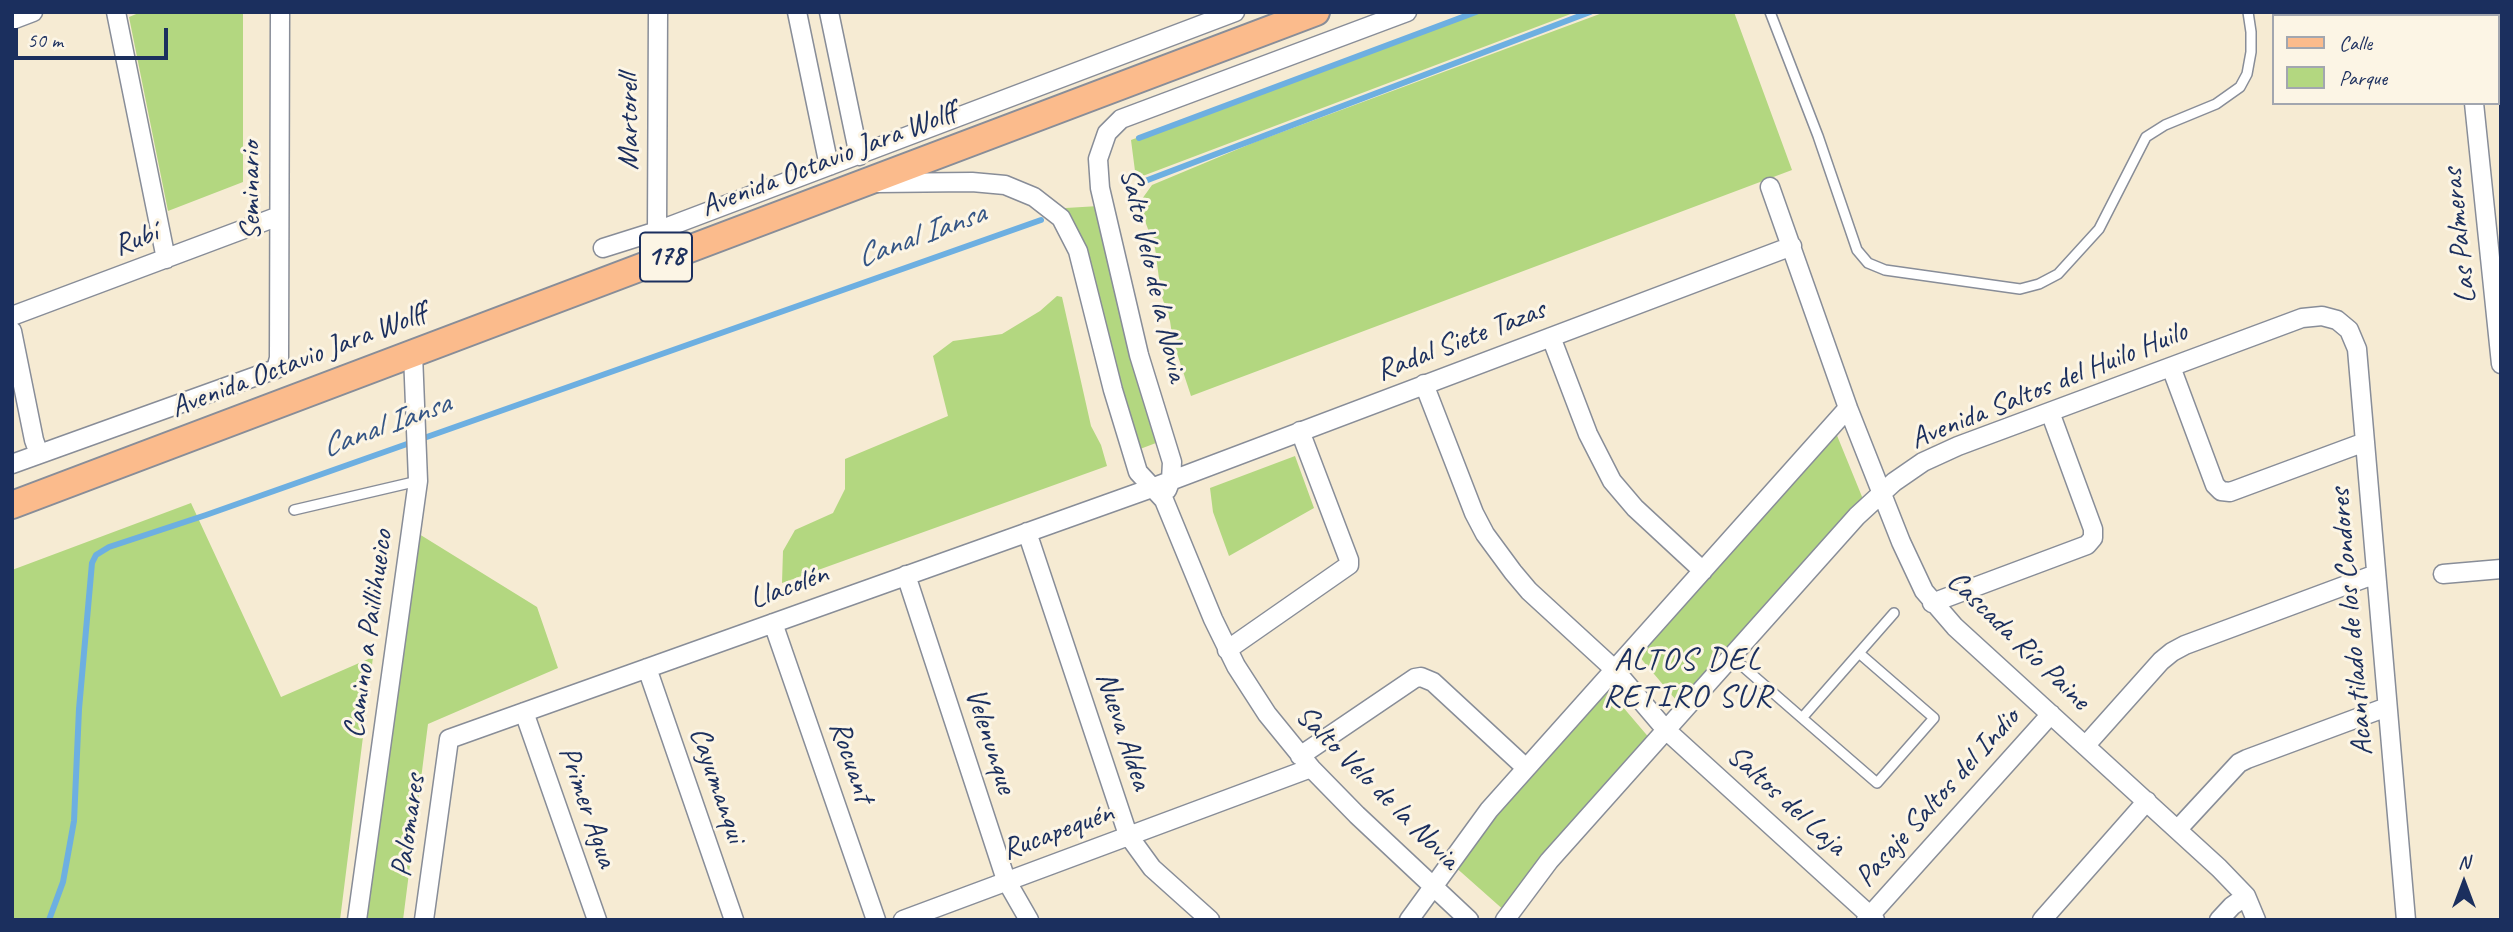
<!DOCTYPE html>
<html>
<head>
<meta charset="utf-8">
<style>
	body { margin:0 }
	#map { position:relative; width:2513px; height:932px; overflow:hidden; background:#f6ebd3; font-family:Caveat,sans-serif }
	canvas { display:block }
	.frame { position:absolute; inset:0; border:14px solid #1b2f5e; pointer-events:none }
	.legend { position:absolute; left:2272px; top:14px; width:228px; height:91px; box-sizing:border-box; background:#fcf5e5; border:2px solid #a2a6af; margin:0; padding:9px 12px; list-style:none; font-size:21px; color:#1b2f5e }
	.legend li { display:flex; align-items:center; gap:14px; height:35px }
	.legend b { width:35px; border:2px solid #a2a6af }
	.north { position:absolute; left:2429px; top:848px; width:70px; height:70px; -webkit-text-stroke:5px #fcf5e5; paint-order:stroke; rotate:0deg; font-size:19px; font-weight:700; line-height:28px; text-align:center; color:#1b2f5e }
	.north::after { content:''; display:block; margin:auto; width:24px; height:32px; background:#1b2f5e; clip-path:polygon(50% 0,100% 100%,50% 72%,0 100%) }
	.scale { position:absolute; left:14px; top:28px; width:154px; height:32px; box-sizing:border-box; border:4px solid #1b2f5e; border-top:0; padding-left:9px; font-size:21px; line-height:24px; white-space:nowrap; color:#1b2f5e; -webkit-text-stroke:5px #fcf5e5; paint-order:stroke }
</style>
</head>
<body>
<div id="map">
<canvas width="2513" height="932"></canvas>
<div class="frame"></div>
<ul class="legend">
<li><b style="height:9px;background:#fbbb8c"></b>Calle</li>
<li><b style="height:19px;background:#b3d780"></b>Parque</li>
</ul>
<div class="north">N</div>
<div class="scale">50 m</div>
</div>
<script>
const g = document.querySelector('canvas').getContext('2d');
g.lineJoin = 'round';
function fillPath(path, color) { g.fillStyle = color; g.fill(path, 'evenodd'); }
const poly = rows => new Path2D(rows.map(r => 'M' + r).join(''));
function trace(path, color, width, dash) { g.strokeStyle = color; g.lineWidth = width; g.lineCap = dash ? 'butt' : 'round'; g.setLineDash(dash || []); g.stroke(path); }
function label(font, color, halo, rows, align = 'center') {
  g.font = font + ' Caveat,sans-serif'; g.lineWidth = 6; g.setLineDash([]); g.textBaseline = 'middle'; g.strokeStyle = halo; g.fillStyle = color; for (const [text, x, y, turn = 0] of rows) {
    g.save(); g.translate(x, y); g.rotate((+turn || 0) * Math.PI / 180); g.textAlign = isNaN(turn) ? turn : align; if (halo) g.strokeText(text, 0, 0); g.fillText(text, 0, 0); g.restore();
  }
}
const green = poly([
	[141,12,243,12,243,182,168,211,129,17],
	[1475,12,1576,12,1140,177,1135,171,1131,140],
	[1605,12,1734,12,1792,170,1191,396,1173,341,1170,321,1161,294,1155,248,1145,221,1142,199,1152,185,1255,142],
	[1099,206,1156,429,1156,443,1140,449,1131,437,1089,274,1049,209],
	[1057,296,1062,297,1091,426,1101,445,1107,466,782,583,783,551,795,530,833,513,845,489,845,459,948,416,933,356,953,341,1002,334,1040,311],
	[1836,433,1865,504,1681,706,1638,655],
	[1295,456,1314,508,1229,556,1213,512,1210,488],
	[191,503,281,697,373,657,340,920,12,920,12,570],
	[419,534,537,607,558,668,428,724,403,920,367,920],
	[1605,686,1651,740,1506,912,1453,865]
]);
const stream = poly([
	[1139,138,1476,12],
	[1145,181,1590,12],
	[49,920,63,882,74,821,79,709,92,563,96,555,109,547,206,515,1041,220]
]);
const service = poly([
	[1770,12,1818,136,1857,250,1868,263,1885,270,2020,289,2039,284,2058,274,2099,229,2146,137,2165,125,2216,104,2240,87,2247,74,2251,52,2251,32,2248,12],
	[294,510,418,481],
	[1732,657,1802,718,1894,613],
	[1802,718,1877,783,1934,718,1859,653]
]);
const minor = poly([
	[116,12,166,259],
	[797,12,829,166],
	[829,12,859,156],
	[2464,12,2464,16],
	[12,20,33,12],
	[2474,103,2501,364],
	[877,183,972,182,1005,185,1034,197,1061,218,1078,251,1113,390,1138,472,1164,500,1213,619,1236,666,1267,714,1311,768,1357,815,1469,920],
	[1770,187,1848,408,1901,542,1924,591,1955,627,2219,868,2246,896,2256,920],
	[657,231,658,12],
	[603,248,657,231,1235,12],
	[12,316,279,216],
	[12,331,34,440,39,454],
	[1551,337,1588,434,1612,481,1635,508,1703,571],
	[2171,367,2215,485,2221,491,2230,492,2365,442],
	[1424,384,1474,513,1485,534,1513,572,1529,591,1614,669,1666,730,1875,920],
	[12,464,276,369,279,358,280,12],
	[1167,490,1171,480,1172,462,1139,355,1100,188,1098,159,1107,133,1121,119,1407,12],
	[1027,532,1128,835,1152,868,1210,920],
	[2443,574,2501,569],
	[906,575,1006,880,1029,920],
	[1932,603,2087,545,2093,538,2093,529,2050,412],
	[773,623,876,920],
	[1227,650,1349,565,1349,560,1300,431],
	[647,668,734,920],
	[524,712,597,920],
	[2086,745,2161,661,2172,652,2185,645,2376,574],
	[1300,756,1415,678,1421,677,1433,682,1526,768],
	[2178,829,2239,763,2247,759,2387,707],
	[357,920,418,481,413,354],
	[424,920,449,739,1149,489,1792,246],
	[903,920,1311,768],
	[1409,920,1489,810,1848,408],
	[1505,920,1549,861,1857,516,1894,482,1923,462,1958,446,2302,318,2322,316,2337,320,2349,330,2357,349,2406,920],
	[1866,920,2051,714],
	[2042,920,2147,801],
	[2219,920,2232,906,2246,896]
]);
const primary = poly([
	[12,505,1316,12]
]);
const shields = [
	[666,257,52]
];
const shieldNames = [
	["178",666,257]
];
const streetNames = [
	["Martorell",629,122,-90],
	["Avenida Octavio Jara Wolff",829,160,-21],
	["Seminario",251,191,-90],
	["Las Palmeras",2460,236,-96],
	["Rubí",136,240,-21],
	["Salto Velo de la Novia",1153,275,77],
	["Radal Siete Tazas",1461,341,-21],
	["Avenida Octavio Jara Wolff",299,361,-21],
	["Avenida Saltos del Huilo Huilo",2049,386,-22],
	["Llacolén",789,587,-20],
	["Acantilado de los Condores",2352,622,-95],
	["Camino a Paillihueico",369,634,-82],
	["Cascada Río Paine",2018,641,44],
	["Nueva Aldea",1123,731,72],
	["Velenunque",990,741,72],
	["Rocuant",851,762,71],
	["Cayumanqui",717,785,71],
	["Salto Velo de la Novia",1377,788,45],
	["Pasaje Saltos del Indio",1938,798,-48],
	["Saltos del Laja",1786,801,42],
	["Primer Agua",587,807,71],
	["Palomares",409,826,-82],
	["Rucapequén",1058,832,-20]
];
const waterNames = [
	["Canal Iansa",921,236,-20],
	["Canal Iansa",386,426,-20]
];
const neighbourhoodNames = [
	["ALTOS DEL",1688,661],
	["RETIRO SUR",1688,698]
];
fillPath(green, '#b3d780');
trace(stream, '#6dafe1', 6);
trace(service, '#888d98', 12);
trace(minor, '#888d98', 21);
trace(primary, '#888d98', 30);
trace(service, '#fff', 9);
trace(minor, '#fff', 18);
trace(primary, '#fbbb8c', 26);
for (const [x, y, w] of shields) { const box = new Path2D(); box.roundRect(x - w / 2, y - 24.5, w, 49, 5); g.fillStyle = '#fcf5e5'; g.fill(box); trace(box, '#1b2f5e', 2); }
label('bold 28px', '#1b2f5e', null, shieldNames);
label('30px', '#1b2f5e', '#fcf5e5', streetNames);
label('italic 32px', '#345585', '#fcf5e5', waterNames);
g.letterSpacing = '2px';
label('32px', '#1b2f5e', '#fcf5e5', neighbourhoodNames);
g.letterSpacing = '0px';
</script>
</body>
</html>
